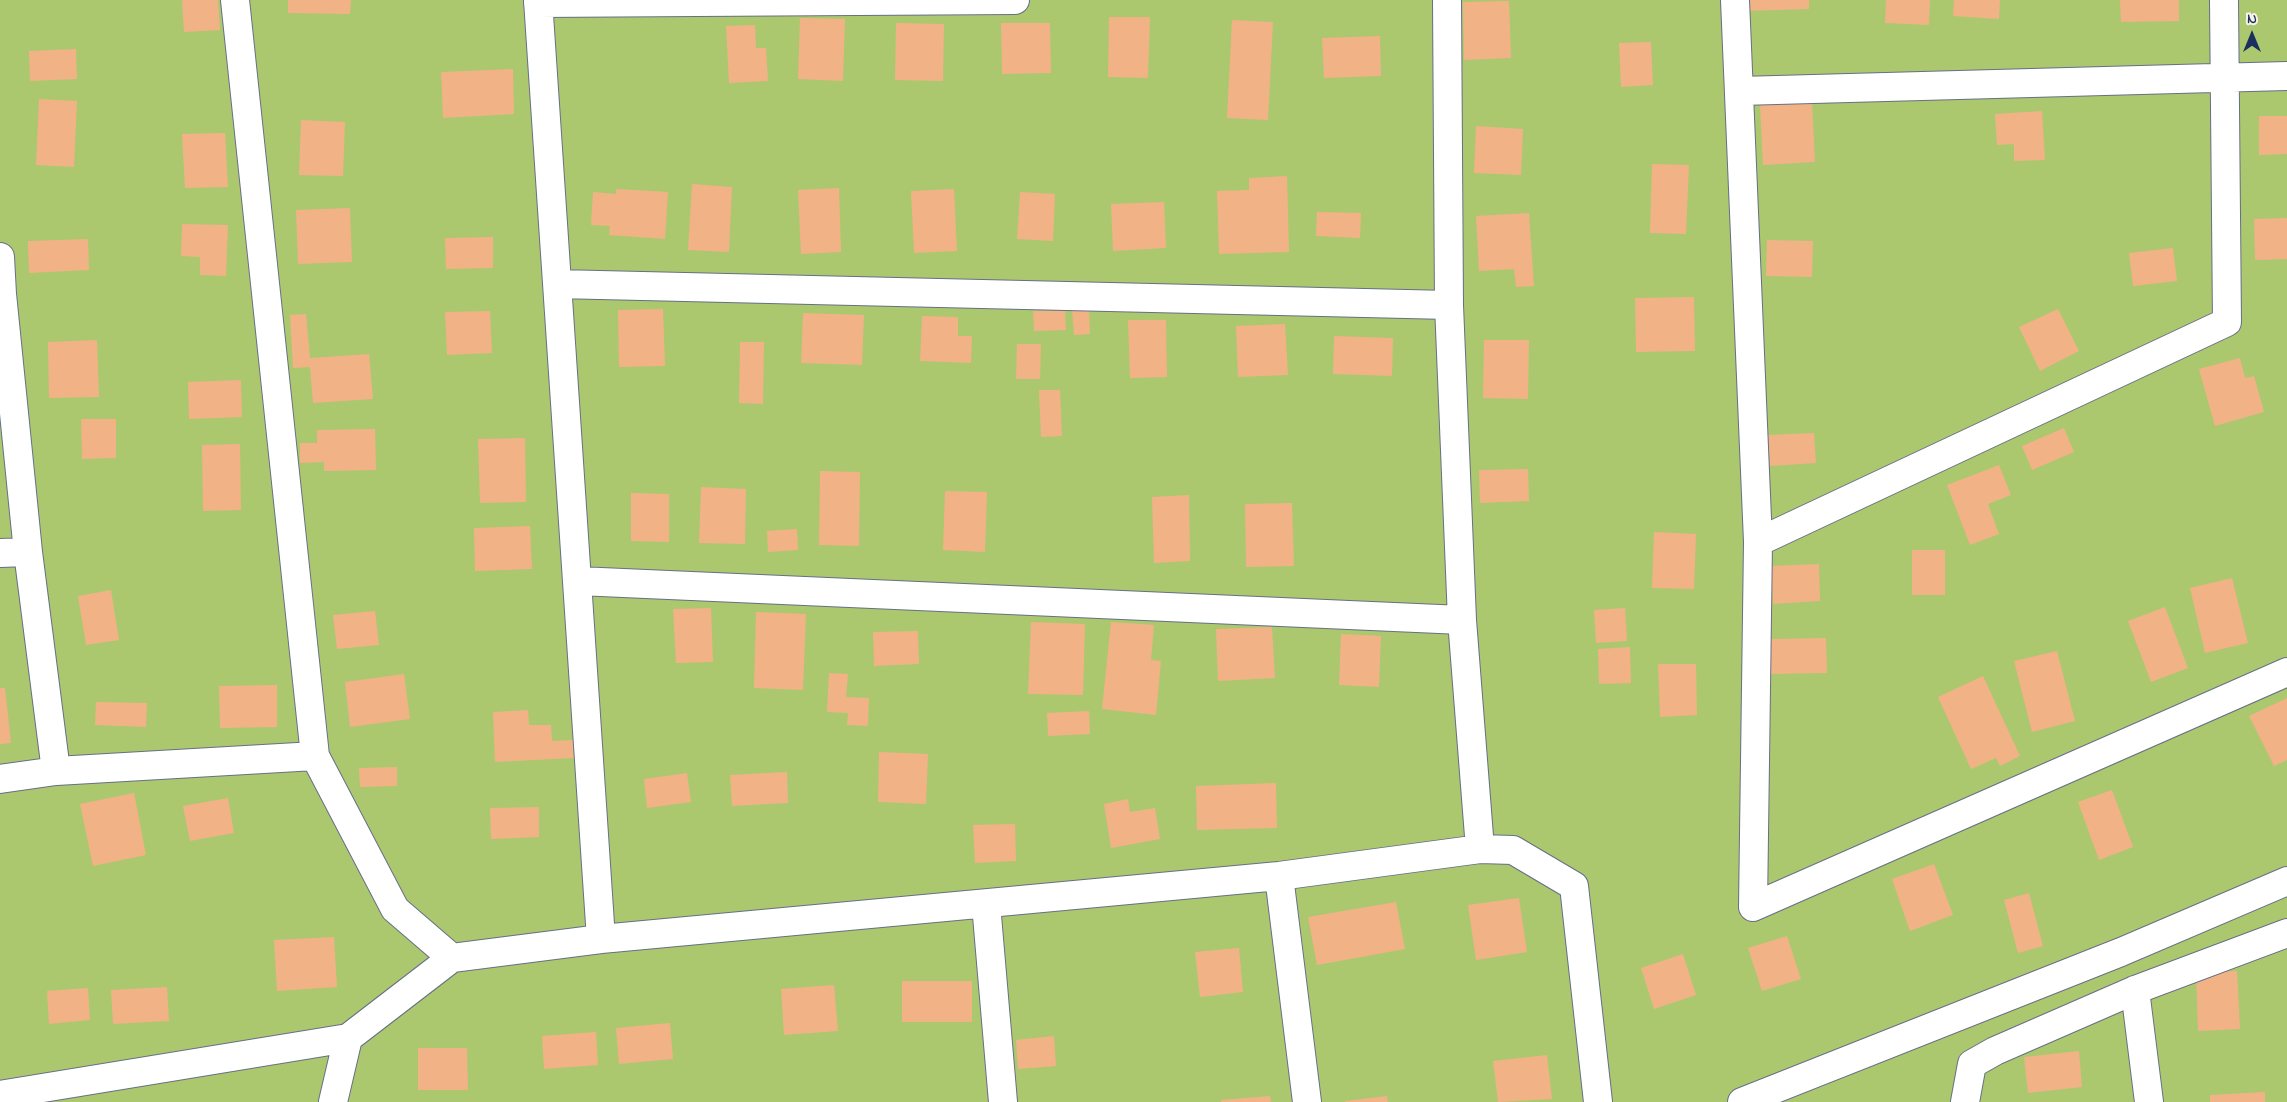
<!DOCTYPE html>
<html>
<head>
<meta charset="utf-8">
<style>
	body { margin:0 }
	#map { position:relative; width:2287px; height:1102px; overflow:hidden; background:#f3e6cf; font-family:"Indie Flower",sans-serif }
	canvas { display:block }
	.north { position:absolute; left:2227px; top:10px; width:50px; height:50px; -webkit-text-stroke:4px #f7f3e8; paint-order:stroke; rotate:0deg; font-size:14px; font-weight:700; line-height:20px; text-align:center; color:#1b2f5e }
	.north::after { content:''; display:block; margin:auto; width:18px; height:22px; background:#1b2f5e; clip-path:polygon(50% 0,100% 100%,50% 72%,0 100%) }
</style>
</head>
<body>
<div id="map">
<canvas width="2287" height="1102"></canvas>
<div class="north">N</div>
</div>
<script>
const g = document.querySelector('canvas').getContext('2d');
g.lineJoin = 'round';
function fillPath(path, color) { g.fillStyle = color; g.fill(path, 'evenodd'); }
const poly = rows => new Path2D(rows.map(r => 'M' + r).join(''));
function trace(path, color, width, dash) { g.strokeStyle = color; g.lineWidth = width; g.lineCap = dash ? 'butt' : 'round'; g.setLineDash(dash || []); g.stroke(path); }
const green = poly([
	[0,0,2287,0,2287,1102,0,1102]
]);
const building = poly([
	[182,0,218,0,220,30,184,32],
	[288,0,351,0,350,14,288,13],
	[1745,0,1809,0,1809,9,1745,11],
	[1886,0,1930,0,1929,25,1885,23],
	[1954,0,2000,0,1999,19,1953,16],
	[2120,0,2179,0,2179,21,2121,22],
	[1509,1,1511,58,1464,60,1463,2],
	[1109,17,1150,17,1148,78,1108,77],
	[800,18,845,19,843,81,798,79],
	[1232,20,1273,22,1268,120,1227,118],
	[896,23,944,24,943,81,895,80],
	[1001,23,1050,23,1051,73,1002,74],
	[755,25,756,48,766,48,768,81,729,83,726,26],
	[1380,36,1381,76,1324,78,1322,38],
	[1651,42,1653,85,1621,87,1619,43],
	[76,49,77,79,30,81,29,51],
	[513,69,514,114,443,118,441,72],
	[39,99,77,101,74,167,36,165],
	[1812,102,1815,162,1763,165,1760,105],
	[2042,111,2045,160,2014,161,2014,144,1997,145,1995,114],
	[2259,116,2287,116,2287,154,2259,155],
	[301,120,345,122,343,176,299,175],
	[1476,126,1523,129,1521,175,1474,173],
	[225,133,228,187,185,188,182,134],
	[1652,164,1689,165,1686,234,1650,233],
	[1287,176,1289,252,1219,254,1217,191,1249,190,1249,178],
	[692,184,732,187,729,252,688,250],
	[839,188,841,252,801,254,798,190],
	[616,189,668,192,665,239,609,235,610,226,591,225,593,192,616,194],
	[954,189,957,251,914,253,911,191],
	[1020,192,1055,194,1053,241,1017,239],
	[1164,202,1166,248,1113,251,1111,204],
	[350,208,352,262,298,264,296,210],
	[1317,212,1361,213,1360,238,1316,236],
	[1529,213,1534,286,1516,287,1514,269,1479,271,1476,216],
	[2287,218,2287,259,2255,260,2254,219],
	[182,224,228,225,226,276,200,275,200,257,181,256],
	[493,237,493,268,446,269,445,238],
	[88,239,89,270,29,273,28,241],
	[1767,240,1813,241,1812,277,1766,276],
	[2173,248,2177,281,2133,286,2129,253],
	[1694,297,1695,351,1636,352,1635,298],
	[1089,308,1090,334,1074,335,1072,309],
	[663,309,665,366,619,367,618,310],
	[2058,309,2079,351,2040,371,2019,327],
	[490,311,492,353,447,355,445,312],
	[1033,311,1065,311,1066,330,1034,331],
	[803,313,864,315,862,365,801,363],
	[306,314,310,358,369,354,373,399,313,403,310,367,293,368,290,315],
	[922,316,958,317,958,336,972,336,971,363,920,361],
	[1128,320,1166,320,1167,377,1130,378],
	[1285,324,1288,375,1238,377,1236,326],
	[1334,336,1393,338,1392,376,1333,374],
	[97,340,99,397,49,398,48,342],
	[1484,340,1529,340,1528,399,1483,398],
	[740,342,764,342,763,404,739,403],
	[1017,344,1041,344,1040,379,1016,379],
	[2240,358,2245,378,2254,376,2264,412,2215,426,2199,369],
	[241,380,242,417,189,419,188,382],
	[1039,390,1060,390,1062,436,1041,437],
	[81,419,116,419,116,458,82,459],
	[2064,428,2074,452,2032,470,2022,446],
	[375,429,376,470,324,471,324,462,300,463,300,443,317,443,317,430],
	[1814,433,1816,463,1770,466,1768,435],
	[525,438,526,502,480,503,478,439],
	[240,444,241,510,203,511,202,445],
	[1999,465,2011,495,1988,504,1999,534,1970,545,1947,485],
	[1528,469,1529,501,1480,503,1479,470],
	[820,471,860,472,859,546,819,545],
	[701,487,746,489,745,544,699,543],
	[945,491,987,492,985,552,943,550],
	[631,493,669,494,669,542,631,541],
	[1189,495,1190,561,1154,563,1152,497],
	[1292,503,1294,566,1246,567,1245,504],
	[530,526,532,569,475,571,474,528],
	[797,529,798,550,768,552,767,531],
	[1654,532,1696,534,1694,589,1652,588],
	[1912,550,1945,550,1945,595,1912,595],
	[1819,564,1820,601,1773,604,1771,566],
	[2232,578,2248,643,2205,653,2190,588],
	[111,590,119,640,86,645,78,596],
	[2165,607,2188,668,2151,682,2128,621],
	[711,608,713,662,676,663,673,609],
	[1625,608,1627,641,1596,643,1594,610],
	[375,611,379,645,337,649,333,615],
	[756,612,806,614,803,690,754,688],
	[1031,622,1085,624,1083,695,1028,694],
	[1111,622,1154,625,1151,660,1161,661,1156,715,1102,709],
	[1272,627,1275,678,1218,681,1216,629],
	[918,631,919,664,874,666,873,632],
	[1341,634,1381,636,1379,687,1339,685],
	[1826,638,1827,673,1771,674,1771,639],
	[1630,647,1631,683,1599,684,1598,649],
	[2057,651,2075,721,2032,732,2014,661],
	[1658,664,1696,664,1697,715,1660,717],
	[829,673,848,674,846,697,869,698,868,726,847,725,848,713,827,712],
	[404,674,410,719,350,727,345,682],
	[1983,676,2020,756,2000,766,1996,758,1971,769,1938,697],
	[277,685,277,727,220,728,219,686],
	[0,688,5,688,11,743,0,744],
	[2287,698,2287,760,2274,766,2249,716],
	[96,702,147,703,146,727,95,725],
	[528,710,529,725,551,725,552,741,573,740,574,758,495,762,493,712],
	[1089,711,1090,734,1048,736,1047,713],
	[879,752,928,754,926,804,878,802],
	[397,767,397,786,360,787,359,768],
	[787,772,788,803,732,806,730,775],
	[687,773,691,802,647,808,644,779],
	[1276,783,1277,828,1197,830,1196,786],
	[2112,790,2133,847,2099,860,2078,802],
	[134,793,146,855,93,866,80,804],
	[228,798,234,833,190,841,183,806],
	[1128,799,1130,812,1155,808,1160,839,1111,848,1104,804],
	[539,807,539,837,491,839,490,808],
	[1015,824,1016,861,975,863,973,825],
	[1934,864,1953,915,1910,931,1892,879],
	[2029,893,2043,946,2018,953,2004,900],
	[1519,898,1527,952,1476,960,1468,905],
	[1396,902,1405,949,1317,965,1308,917],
	[1787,936,1801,979,1762,991,1748,948],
	[334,937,337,987,277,991,274,940],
	[1239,948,1243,992,1200,997,1195,952],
	[1683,954,1696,995,1654,1009,1641,968],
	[2237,971,2240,1029,2198,1031,2196,973],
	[902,981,972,981,972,1022,902,1022],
	[834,985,838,1031,784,1035,781,989],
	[167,987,169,1021,113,1024,111,990],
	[88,988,90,1020,49,1024,47,991],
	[670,1023,673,1059,619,1064,616,1028],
	[596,1032,598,1065,544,1069,542,1036],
	[1054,1036,1056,1066,1018,1069,1016,1040],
	[418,1048,467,1048,468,1090,418,1090],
	[2079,1051,2082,1087,2028,1093,2024,1057],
	[1547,1055,1552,1099,1498,1102,1493,1061],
	[2265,1092,2265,1102,2210,1102,2210,1095],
	[1270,1096,1271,1102,1221,1102,1221,1100],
	[1387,1096,1388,1102,1345,1102,1345,1101]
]);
const minor = poly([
	[235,0,315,756],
	[538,0,601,939],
	[1447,0,1449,305,1462,620,1480,849],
	[1735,0,1758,542,1753,907,2287,672],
	[538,3,1015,0],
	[1740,91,2287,76],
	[0,257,2,294,28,552],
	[557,284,1449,305],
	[1758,542,2227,322,2224,0],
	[0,553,28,552,56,771,315,756,395,909,452,958],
	[578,581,1462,620],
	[0,779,56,771],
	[1279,876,1307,1102],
	[986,904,1003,1102],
	[2135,990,2149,1102],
	[0,1095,348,1038,452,958,601,939,1279,876,1480,849,1513,850,1574,886,1598,1102],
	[333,1102,348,1038],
	[1742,1102,2121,952,2287,881],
	[1965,1102,1972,1064,1995,1051,2135,990,2287,933]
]);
fillPath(green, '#abc86f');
fillPath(building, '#f1b385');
trace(minor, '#676f86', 30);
trace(minor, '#fff', 28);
</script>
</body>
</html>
